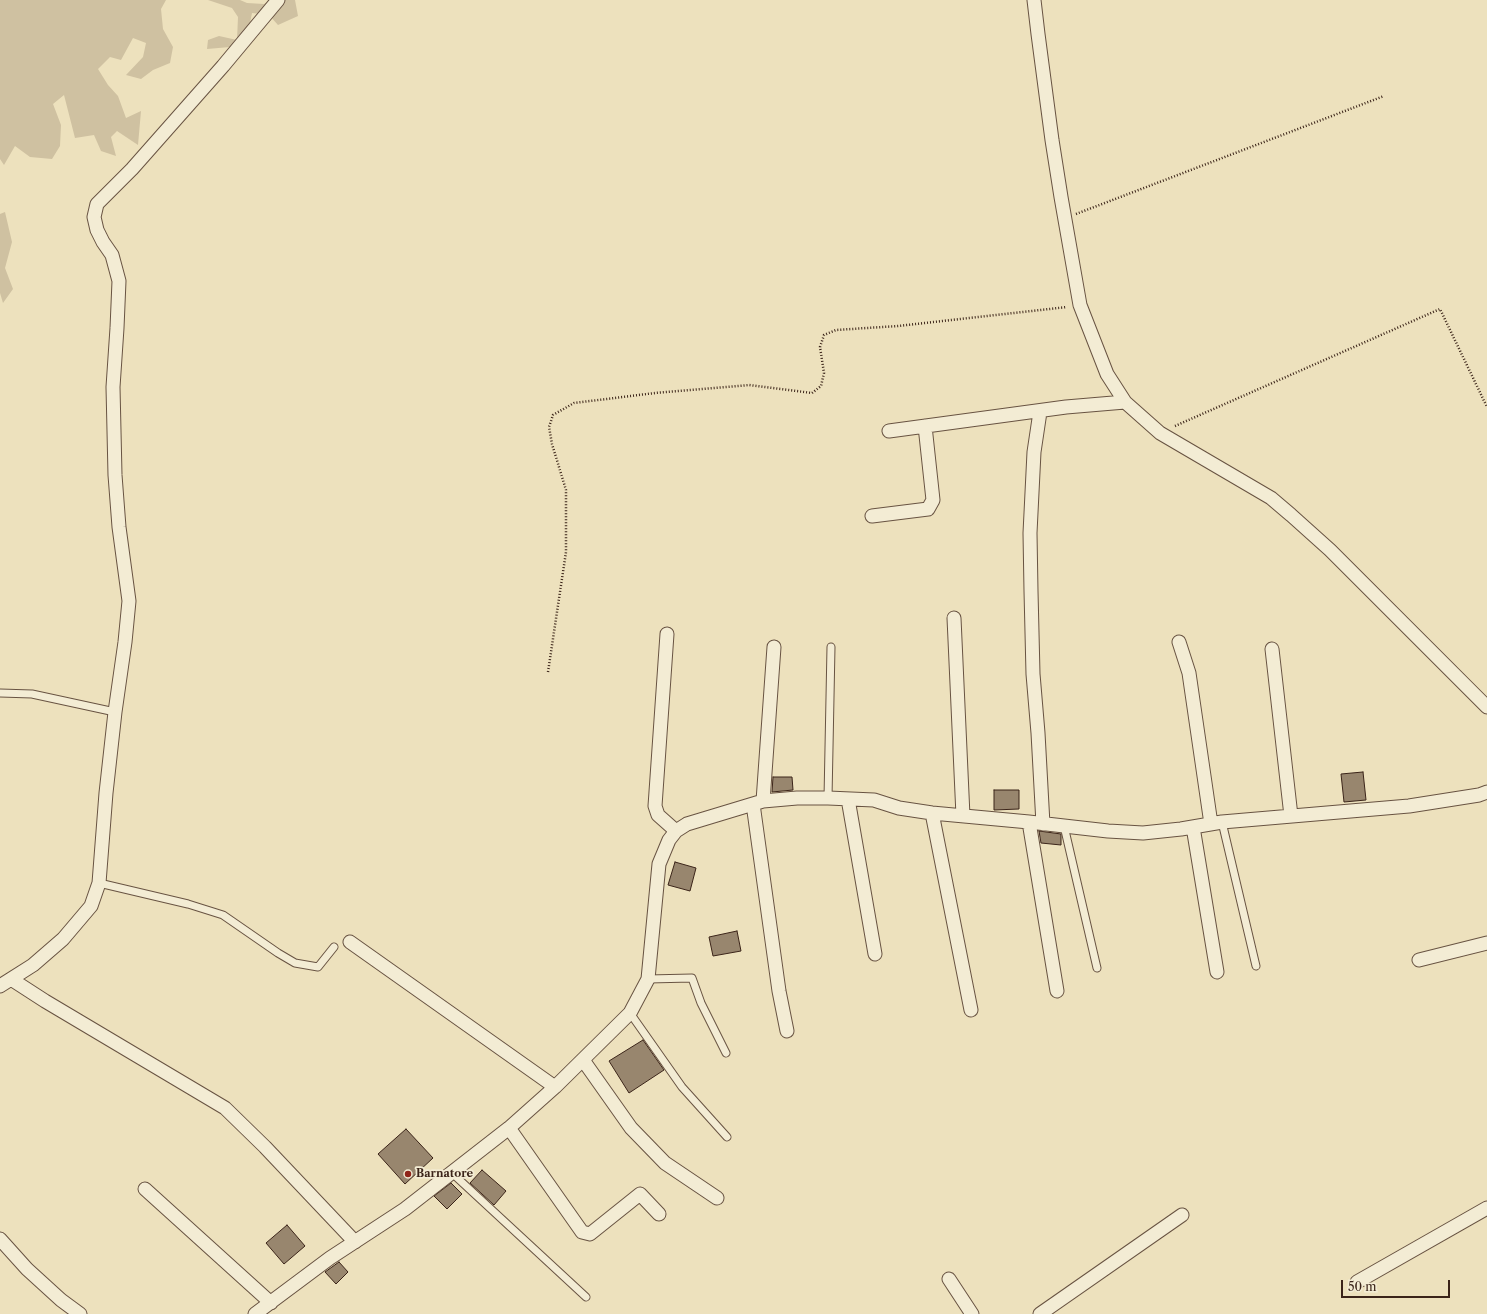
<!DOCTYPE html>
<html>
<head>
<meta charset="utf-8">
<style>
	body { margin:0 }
	#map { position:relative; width:1487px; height:1314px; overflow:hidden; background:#ede1bd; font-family:"Libre Caslon Text",serif }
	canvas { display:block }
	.scale { position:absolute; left:1341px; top:1280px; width:109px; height:18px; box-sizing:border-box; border:2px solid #3b2419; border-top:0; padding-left:5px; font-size:12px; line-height:14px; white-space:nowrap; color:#3b2419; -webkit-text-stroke:3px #f3ecd4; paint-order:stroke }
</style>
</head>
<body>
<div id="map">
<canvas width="1487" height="1314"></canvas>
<div class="scale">50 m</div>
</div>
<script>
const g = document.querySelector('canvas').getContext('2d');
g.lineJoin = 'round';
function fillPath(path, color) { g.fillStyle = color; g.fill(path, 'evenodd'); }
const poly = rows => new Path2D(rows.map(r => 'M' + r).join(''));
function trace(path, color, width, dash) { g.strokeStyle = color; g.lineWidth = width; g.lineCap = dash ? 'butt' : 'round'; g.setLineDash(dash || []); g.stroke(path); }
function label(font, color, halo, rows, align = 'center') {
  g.font = font + ' "Libre Caslon Text",serif'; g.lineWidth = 3.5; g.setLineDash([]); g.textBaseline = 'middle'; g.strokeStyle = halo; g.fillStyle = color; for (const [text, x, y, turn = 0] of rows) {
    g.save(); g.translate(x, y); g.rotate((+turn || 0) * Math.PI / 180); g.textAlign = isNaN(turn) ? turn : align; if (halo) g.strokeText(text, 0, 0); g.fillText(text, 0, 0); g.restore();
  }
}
const green = poly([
	[0,0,166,0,161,9,163,29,173,47,170,63,153,70,141,79,126,75,143,57,146,43,133,38,121,60,110,57,98,69,108,85,118,96,126,118,141,111,138,145,117,131,111,137,116,156,101,151,94,135,75,138,64,95,53,104,61,125,60,146,52,159,30,157,15,146,4,165,0,159],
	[208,0,240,0,247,3,264,4,273,0,295,0,298,16,278,25,269,15,252,13,248,33,230,47,207,49,208,40,219,36,237,40,238,17,232,8],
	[5,212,12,242,5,268,13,289,3,303,0,293,0,214]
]);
const building = poly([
	[1363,772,1366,800,1344,802,1341,774,1363,772],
	[773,777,792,777,793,790,772,792,773,777],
	[994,790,1019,790,1019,809,994,810,994,790],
	[1039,831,1061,834,1061,845,1041,843,1039,831],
	[675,862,696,868,690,891,668,885,675,862],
	[737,931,741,951,713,956,709,937,737,931],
	[643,1040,664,1070,629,1093,609,1061,643,1040],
	[406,1129,433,1158,405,1184,378,1154,406,1129],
	[482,1170,506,1191,494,1205,470,1183,482,1170],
	[451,1183,462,1194,447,1209,434,1196,451,1183],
	[287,1225,305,1246,284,1264,266,1243,287,1225],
	[339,1262,348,1272,336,1284,325,1272,339,1262]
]);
const path = poly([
	[1076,214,1384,96],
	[1175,426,1440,309,1487,407],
	[548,672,566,552,566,490,552,444,549,427,553,415,574,403,655,393,749,385,812,393,821,386,824,373,820,347,824,335,836,330,898,326,1067,307]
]);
const lane = poly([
	[0,693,32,694,115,712],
	[828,798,831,647],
	[1222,822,1256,966],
	[1064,826,1097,968],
	[99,883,188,904,223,915,278,953,295,963,318,967,334,947],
	[648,979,692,978,701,1003,726,1053],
	[630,1013,682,1087,727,1137],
	[452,1173,586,1297]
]);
const street = poly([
	[1034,0,1038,34,1052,140,1061,197,1080,305,1107,374,1125,402,1160,433,1271,498,1291,515,1330,550,1487,707],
	[1040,412,1034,452,1030,533,1031,591,1033,674,1038,733,1043,824],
	[889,431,1066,407,1125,402],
	[872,516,928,509,933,500,925,426],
	[954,618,963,816],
	[667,634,655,806,658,815,676,831],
	[1179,642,1189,673,1211,824],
	[1272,649,1291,816],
	[848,799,875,954],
	[763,801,774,647],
	[753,804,779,991,787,1031],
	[932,813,971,1010],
	[1029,822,1057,991],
	[1193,827,1217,972],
	[350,942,555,1087],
	[1419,960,1487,943],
	[11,979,45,1001,225,1108,265,1147,355,1242],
	[0,986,33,965,63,939,91,906,99,883,106,793,115,712,125,642,129,601,119,527,115,475,113,387,117,328,119,281,112,255,103,242,97,230,94,217,97,204,132,169,223,66,278,0],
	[583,1060,631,1128,665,1163,717,1198],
	[509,1128,582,1232,590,1234,640,1194,659,1214],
	[145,1189,271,1303],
	[0,1239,27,1269,61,1300,80,1314],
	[949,1279,972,1314],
	[1357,1282,1487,1208],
	[255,1314,330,1258,405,1209,509,1128,555,1087,630,1013,648,979,659,864,669,840,676,831,687,824,763,801,797,798,828,798,874,800,899,808,932,813,1029,822,1108,831,1143,833,1181,829,1222,822,1409,806,1479,795,1487,792],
	[1040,1314,1182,1215]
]);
const markers = [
	[408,1174,4,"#8f2418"]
];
const poiNames = [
	["Barnatore",416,1174]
];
fillPath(green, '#cfc1a1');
fillPath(building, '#98866e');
trace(building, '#3b2419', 1);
trace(lane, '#685342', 9);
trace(street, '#685342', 15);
trace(path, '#3b2419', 2.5, [1, 2]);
trace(lane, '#f3ecd4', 7);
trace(street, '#f3ecd4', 13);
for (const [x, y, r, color] of markers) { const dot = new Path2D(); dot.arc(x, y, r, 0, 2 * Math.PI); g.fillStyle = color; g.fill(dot); trace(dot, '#f3ecd4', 1.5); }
label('bold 11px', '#3b2419', '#f3ecd4', poiNames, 'left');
</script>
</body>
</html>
